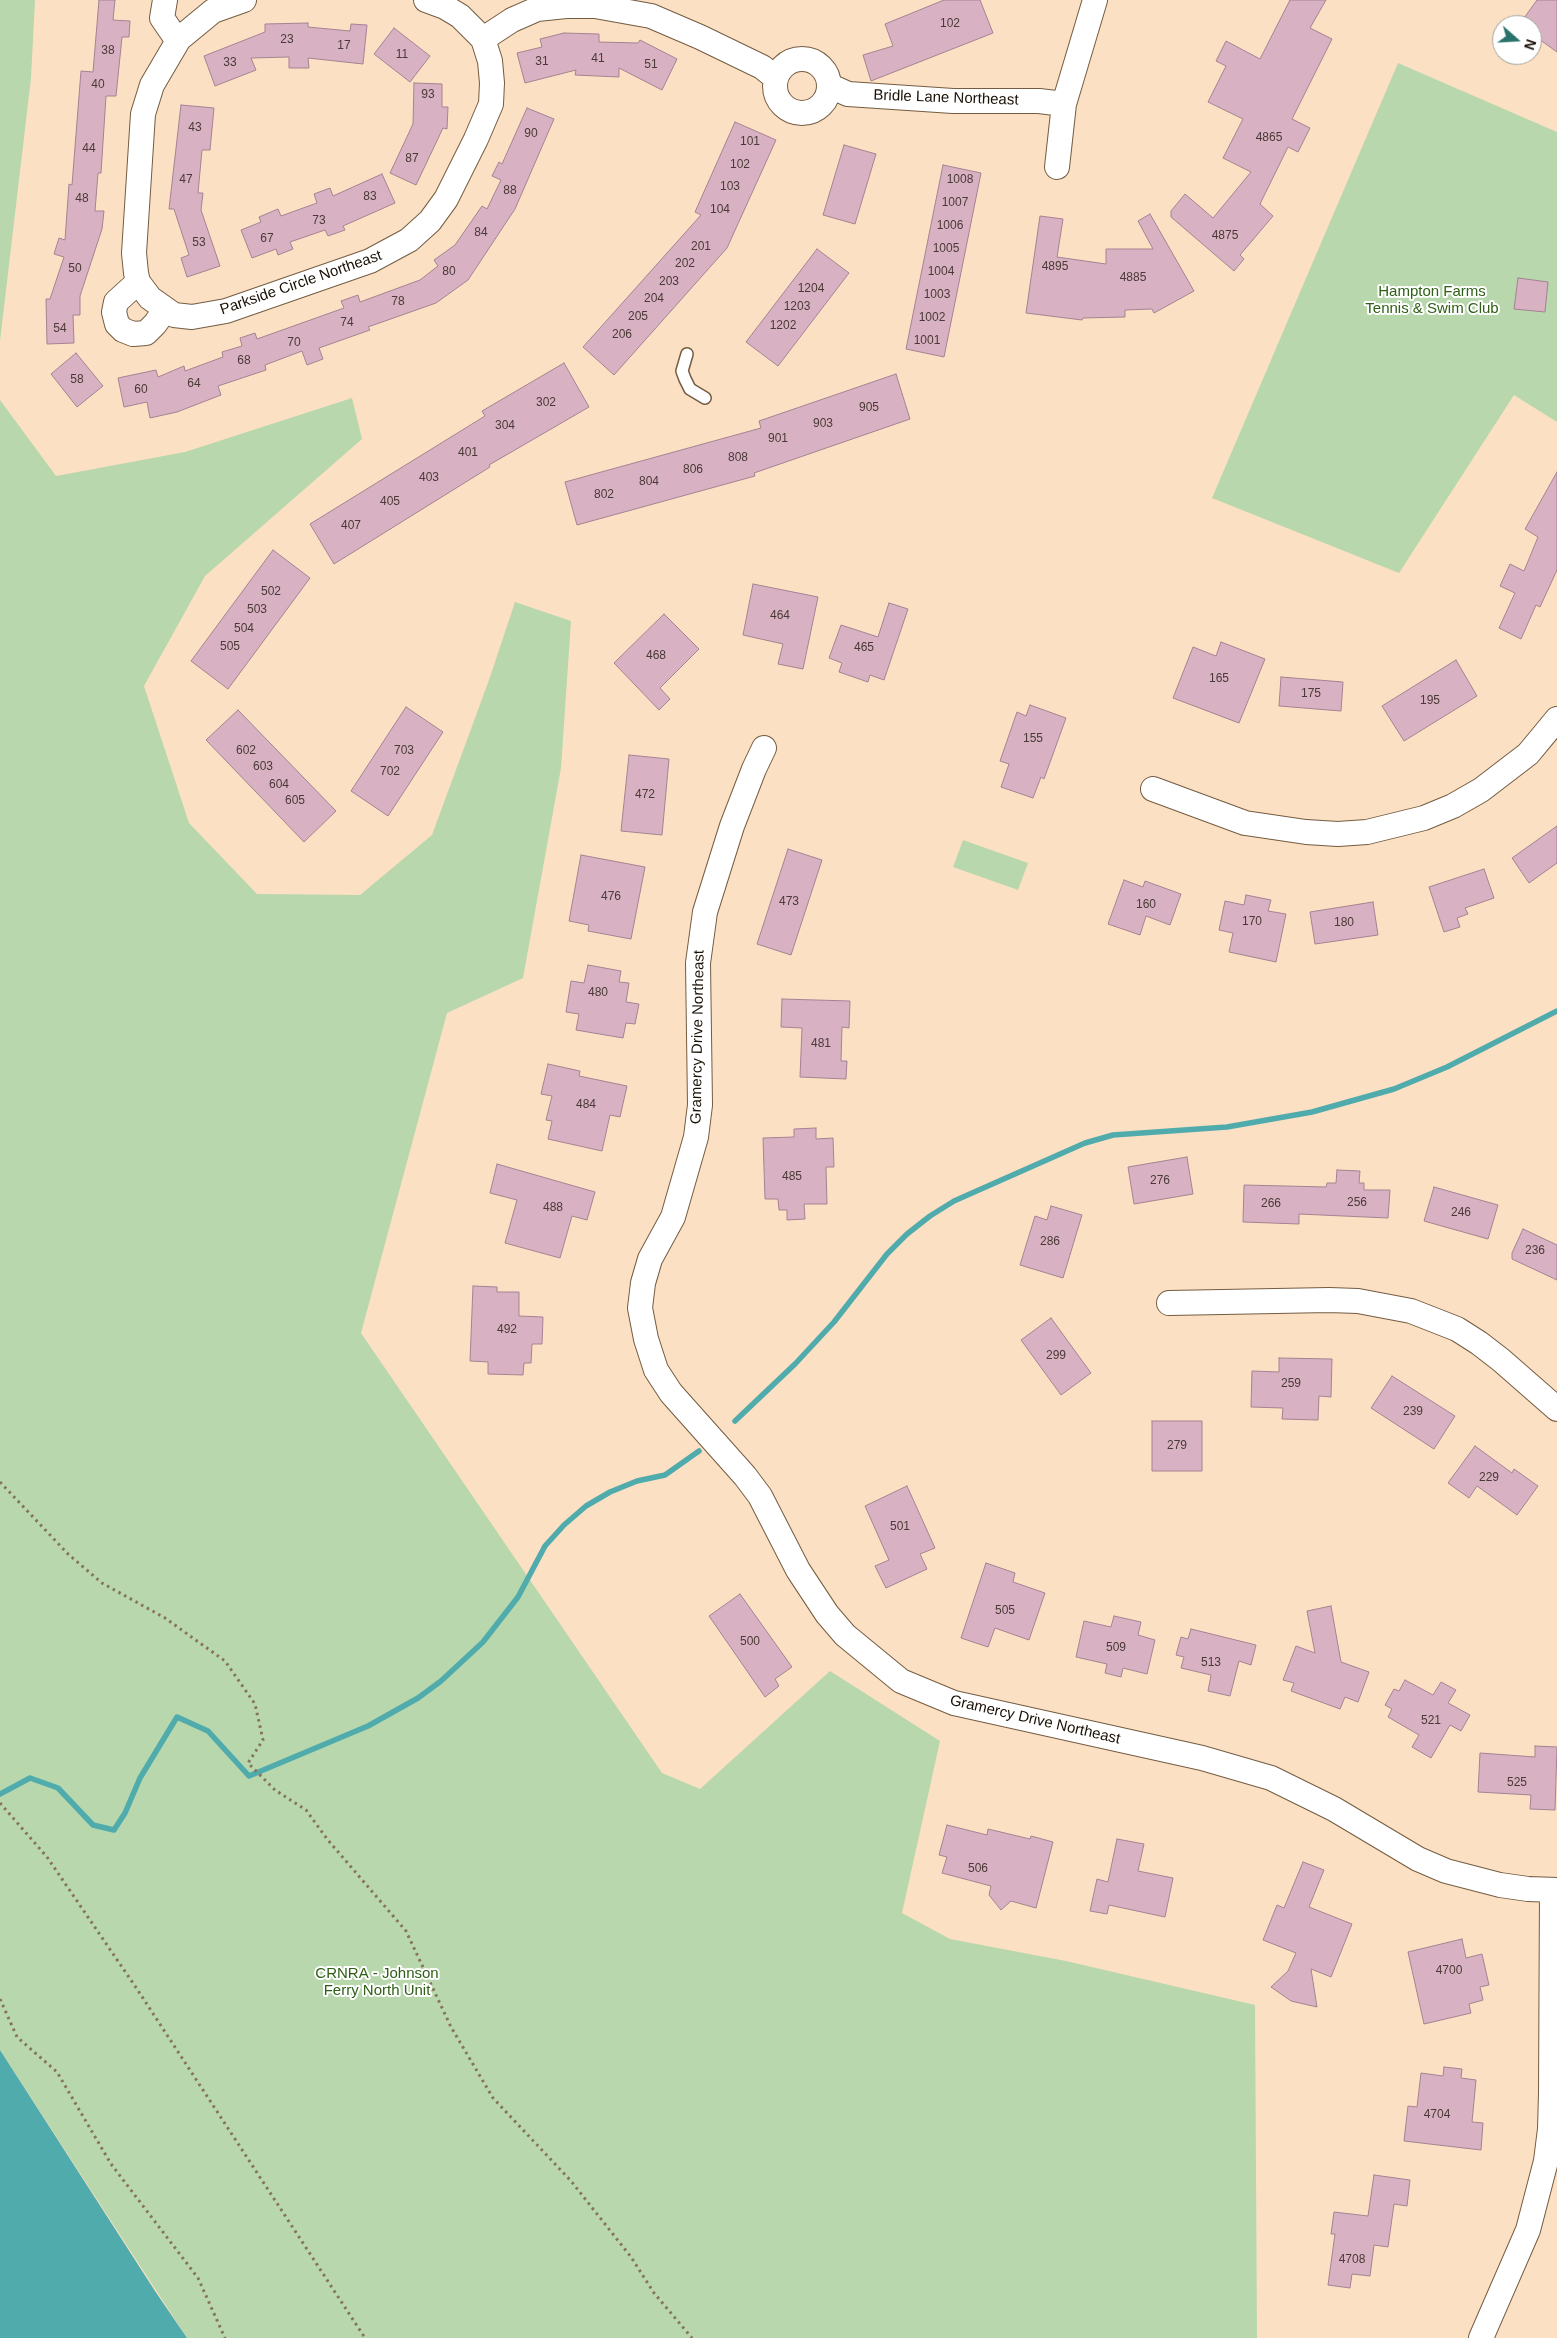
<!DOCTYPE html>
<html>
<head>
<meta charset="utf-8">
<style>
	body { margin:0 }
	#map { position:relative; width:1557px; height:2338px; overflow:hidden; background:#fce0c3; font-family:Arial,sans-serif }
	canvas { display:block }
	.north { position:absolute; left:1492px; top:15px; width:50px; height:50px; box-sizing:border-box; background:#fff; border:1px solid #a3a09c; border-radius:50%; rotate:109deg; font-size:14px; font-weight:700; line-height:20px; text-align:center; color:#1a1107 }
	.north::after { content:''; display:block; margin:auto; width:18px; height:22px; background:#2a736c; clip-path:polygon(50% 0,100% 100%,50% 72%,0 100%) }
</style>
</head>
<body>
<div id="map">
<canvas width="1557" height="2338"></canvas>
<div class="north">N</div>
</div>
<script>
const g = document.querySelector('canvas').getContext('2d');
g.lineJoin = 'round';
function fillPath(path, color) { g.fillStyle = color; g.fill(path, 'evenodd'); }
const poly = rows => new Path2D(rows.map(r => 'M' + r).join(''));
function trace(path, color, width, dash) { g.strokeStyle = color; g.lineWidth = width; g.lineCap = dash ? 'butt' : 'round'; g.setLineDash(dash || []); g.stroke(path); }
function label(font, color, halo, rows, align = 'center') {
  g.font = font + ' Arial,sans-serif'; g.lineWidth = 4; g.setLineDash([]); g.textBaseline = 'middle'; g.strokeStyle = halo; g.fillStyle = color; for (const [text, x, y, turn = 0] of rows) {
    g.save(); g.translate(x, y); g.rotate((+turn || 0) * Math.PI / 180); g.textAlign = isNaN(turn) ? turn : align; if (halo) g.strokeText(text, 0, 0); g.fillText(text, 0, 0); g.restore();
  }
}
const green = poly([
	[0,0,35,0,31,78,0,341],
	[1398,63,1557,132,1557,422,1514,395,1399,573,1212,498],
	[352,398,362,439,205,576,144,686,189,823,257,894,360,895,432,835,489,680,515,602,571,621,561,768,523,978,447,1013,361,1333,662,1773,700,1789,830,1671,940,1741,902,1913,950,1939,1066,1961,1255,2005,1257,2338,187,2338,0,2050,0,400,56,476,185,452],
	[963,840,1028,863,1018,890,953,867]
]);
const water = poly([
	[0,2050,155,2291,187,2338,0,2338]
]);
const stream = poly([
	[735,1421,795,1364,834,1322,887,1254,907,1234,930,1216,954,1201,1085,1143,1113,1135,1227,1127,1312,1112,1394,1089,1447,1067,1557,1011],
	[0,1794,30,1778,58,1788,93,1825,114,1830,125,1813,140,1778,177,1717,208,1731,249,1776,368,1726,418,1698,441,1681,483,1642,518,1597,545,1546,564,1525,586,1506,610,1492,637,1481,665,1475,699,1451]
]);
const building = poly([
	[99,0,115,0,113,20,130,21,129,37,122,37,116,96,106,96,101,173,98,173,95,211,104,211,102,229,80,296,80,315,73,315,74,343,47,344,46,299,50,299,64,257,54,254,59,238,65,240,69,184,72,185,81,71,93,72,99,0],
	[944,0,980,0,993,33,871,81,863,55,893,46,885,24,944,0],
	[1290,0,1326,0,1310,28,1332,39,1292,119,1310,128,1298,152,1288,147,1260,204,1273,216,1240,255,1244,259,1234,271,1171,217,1171,211,1185,194,1213,218,1251,172,1223,158,1243,119,1208,102,1226,66,1216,61,1226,41,1260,59,1290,0],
	[1537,0,1557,0,1557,52,1532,34,1532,25,1519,25,1537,0],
	[308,23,308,27,350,31,351,24,367,25,363,64,308,58,309,68,289,68,289,57,251,58,256,70,215,86,204,56,265,32,265,24,308,23],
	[394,28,430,56,410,82,374,54,394,28],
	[564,33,599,34,599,42,638,43,640,40,677,59,662,90,619,68,619,77,575,75,576,70,525,83,517,53,542,47,540,39,564,33],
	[414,83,442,84,442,107,448,107,447,129,443,128,416,185,390,173,413,124,414,83],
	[181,105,214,108,210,150,202,150,198,193,203,193,201,210,220,266,187,277,181,258,189,255,174,209,169,209,181,105],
	[527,108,554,119,515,209,468,280,436,303,368,327,370,330,319,348,323,359,307,365,302,351,265,365,266,370,218,386,221,395,177,412,150,418,147,402,124,407,118,378,156,370,158,377,184,366,185,371,223,357,222,352,242,346,240,338,255,333,257,339,344,308,341,301,358,295,360,302,420,280,438,266,434,260,455,245,482,206,487,209,501,180,492,176,499,162,502,164,527,108],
	[735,122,776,140,727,248,614,375,583,347,701,215,695,212,735,122],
	[844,145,876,154,855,224,823,215,844,145],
	[943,165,981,173,944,357,906,349,943,165],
	[382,174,395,203,343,226,345,230,328,236,325,230,290,242,293,249,278,255,276,249,252,258,241,230,261,222,259,217,278,209,281,216,317,203,314,194,330,188,333,196,382,174],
	[1150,214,1194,291,1154,313,1152,309,1125,310,1125,317,1083,318,1082,320,1026,313,1040,216,1063,219,1057,257,1106,264,1106,249,1153,249,1138,221,1150,214],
	[817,249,849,273,778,366,746,342,817,249],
	[1518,278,1548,282,1545,312,1514,309,1518,278],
	[76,353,103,386,77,407,51,374,76,353],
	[564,363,589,407,489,465,490,467,334,564,310,524,485,416,482,411,564,363],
	[896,374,910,419,754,473,755,476,577,525,565,482,761,428,759,421,896,374],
	[1557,472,1557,570,1540,607,1536,605,1521,639,1499,628,1515,593,1500,586,1510,564,1524,571,1538,537,1525,529,1557,472],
	[273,550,310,578,228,689,191,661,273,550],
	[753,584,818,597,803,669,778,664,783,644,743,635,753,584],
	[889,603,908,609,884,680,870,675,868,682,839,672,842,663,829,658,841,625,878,637,889,603],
	[664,614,699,649,660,688,670,699,659,710,614,663,664,614],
	[1221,642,1265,659,1239,723,1173,698,1193,647,1216,656,1221,642],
	[1456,660,1477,696,1404,741,1382,706,1456,660],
	[1281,677,1343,682,1341,711,1279,706,1281,677],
	[1030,705,1066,718,1044,779,1041,777,1033,798,1001,787,1009,764,1000,761,1017,712,1026,716,1030,705],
	[406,707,443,732,388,816,351,791,406,707],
	[238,710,336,811,304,842,206,740,238,710],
	[629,755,669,759,662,835,621,831,629,755],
	[1557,826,1557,863,1529,883,1512,858,1557,826],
	[788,849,822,860,791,955,757,944,788,849],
	[581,855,645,867,631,939,588,931,589,925,569,921,581,855],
	[1484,869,1494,898,1465,908,1468,914,1457,918,1460,927,1444,932,1429,887,1484,869],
	[1124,880,1143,887,1145,881,1181,894,1170,925,1146,916,1140,935,1108,924,1124,880],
	[1246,895,1271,900,1268,911,1286,914,1276,962,1229,952,1233,933,1219,930,1225,901,1244,905,1246,895],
	[1373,902,1378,935,1315,944,1310,912,1373,902],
	[588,965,621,971,619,982,629,983,626,1002,639,1004,635,1024,626,1023,623,1038,576,1030,579,1014,566,1012,571,981,584,983,588,965],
	[782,999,850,1001,849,1028,842,1027,841,1061,847,1061,846,1079,800,1077,802,1028,781,1027,782,999],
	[548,1064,580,1071,579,1076,627,1086,620,1117,610,1115,602,1151,548,1139,552,1121,546,1120,552,1096,541,1094,548,1064],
	[816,1128,816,1139,833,1138,834,1167,826,1167,827,1204,804,1204,805,1219,787,1220,787,1210,779,1210,778,1199,765,1199,763,1138,794,1137,794,1129,816,1128],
	[1187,1157,1193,1194,1134,1204,1128,1167,1187,1157],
	[497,1164,595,1192,587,1220,572,1216,560,1258,505,1243,517,1200,490,1193,497,1164],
	[1337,1170,1360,1171,1359,1183,1364,1183,1364,1190,1390,1190,1388,1218,1299,1214,1299,1224,1243,1222,1244,1185,1326,1187,1327,1183,1336,1183,1337,1170],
	[1434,1187,1498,1205,1488,1239,1424,1221,1434,1187],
	[1051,1206,1082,1215,1063,1278,1020,1265,1035,1216,1047,1220,1051,1206],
	[1523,1229,1557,1245,1557,1280,1512,1259,1512,1253,1523,1229],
	[473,1286,497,1287,497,1292,519,1292,519,1316,543,1317,542,1344,532,1344,531,1363,524,1363,523,1375,488,1374,488,1362,470,1361,473,1286],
	[1051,1318,1091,1373,1061,1395,1021,1340,1051,1318],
	[1279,1358,1332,1359,1331,1397,1319,1396,1318,1420,1282,1419,1283,1408,1251,1407,1252,1371,1279,1372,1279,1358],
	[1392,1376,1455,1416,1434,1449,1371,1408,1392,1376],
	[1152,1421,1202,1421,1202,1471,1152,1471,1152,1421],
	[1475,1446,1512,1473,1514,1469,1538,1486,1517,1515,1477,1486,1469,1498,1448,1483,1475,1446],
	[907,1486,935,1548,920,1554,927,1569,886,1588,875,1566,889,1560,865,1506,907,1486],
	[986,1563,1015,1573,1013,1582,1045,1593,1029,1640,995,1628,988,1647,961,1638,986,1563],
	[740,1594,792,1667,775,1679,779,1686,765,1697,709,1616,740,1594],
	[1331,1606,1341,1662,1369,1672,1358,1702,1345,1697,1340,1709,1291,1691,1294,1683,1283,1680,1296,1646,1315,1653,1307,1611,1331,1606],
	[1114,1616,1141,1622,1138,1635,1155,1640,1147,1674,1123,1668,1121,1677,1105,1673,1107,1664,1076,1657,1084,1621,1111,1627,1114,1616],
	[1191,1629,1256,1645,1251,1665,1239,1661,1230,1696,1208,1691,1211,1675,1181,1668,1184,1657,1176,1655,1181,1637,1188,1639,1191,1629],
	[1405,1680,1433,1695,1441,1682,1456,1690,1448,1703,1470,1715,1461,1731,1450,1725,1431,1758,1412,1747,1419,1735,1388,1717,1392,1709,1385,1705,1394,1689,1399,1691,1405,1680],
	[1535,1746,1557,1747,1555,1810,1530,1809,1531,1795,1478,1792,1480,1753,1535,1757,1535,1746],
	[947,1825,987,1835,988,1829,1030,1839,1031,1836,1053,1842,1036,1908,1011,1901,1001,1910,989,1895,991,1886,942,1873,947,1857,939,1855,947,1825],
	[1117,1839,1144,1844,1138,1871,1173,1878,1165,1917,1109,1905,1107,1914,1090,1911,1097,1879,1108,1882,1117,1839],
	[1303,1862,1324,1870,1309,1907,1352,1924,1331,1977,1311,1969,1317,2007,1291,2001,1271,1987,1288,1971,1296,1953,1263,1940,1277,1905,1284,1908,1303,1862],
	[1462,1939,1466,1958,1482,1954,1489,1985,1480,1987,1483,2000,1469,2004,1471,2013,1424,2024,1408,1952,1462,1939],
	[1444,2067,1462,2069,1461,2078,1476,2080,1472,2122,1483,2123,1481,2150,1404,2141,1408,2106,1417,2107,1421,2073,1443,2076,1444,2067],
	[1374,2175,1410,2180,1407,2206,1394,2204,1388,2247,1374,2245,1370,2276,1352,2274,1350,2288,1328,2285,1335,2234,1331,2234,1334,2212,1368,2216,1374,2175]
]);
const path = poly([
	[0,1482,68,1554,102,1583,165,1618,225,1661,255,1704,263,1740,248,1763,275,1790,306,1810,327,1839,406,1931,451,2027,493,2098,571,2181,631,2257,654,2293,692,2338],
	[0,1803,47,1857,137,1989,365,2338],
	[0,1999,17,2037,57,2072,111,2164,198,2278,225,2338]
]);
const lane = poly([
	[687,354,682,371,685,379,690,389,705,398]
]);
const street = poly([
	[165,0,162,18,173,34,179,39],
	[244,0,213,11,179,39,152,85,143,114,134,253,136,273,138,282,150,298,174,315,192,317,226,311,370,261,409,240,430,221,446,199,476,139,491,104,492,83,490,61,483,39,460,16,445,7,426,0],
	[483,39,512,20,537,9,566,6,595,6,651,16,700,37,762,67,776,78],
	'775 86a27 27 0 1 1 54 0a27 27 0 1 1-54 0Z',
	[830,86,848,94,953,101,1039,101,1064,104],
	[1057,167,1064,104,1095,0],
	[138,282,116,302,114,312,117,324,123,330,133,334,146,333,155,324,165,310],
	[764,748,754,769,732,826,705,912,698,963,700,1105,696,1137,673,1217,650,1259,643,1283,640,1308,646,1339,656,1370,671,1393,745,1476,760,1496,798,1570,827,1614,845,1635,901,1681,954,1703,1202,1758,1271,1778,1334,1809,1418,1859,1446,1871,1500,1885,1528,1889,1557,1890],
	[1153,789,1245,823,1306,832,1338,834,1367,832,1424,818,1453,806,1481,790,1528,754,1557,719],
	[1169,1303,1329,1300,1358,1301,1411,1311,1457,1329,1479,1343,1501,1360,1557,1409],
	[1481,2338,1528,2230,1546,2161,1550,2129,1551,2093,1552,1890]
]);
const numberNames = [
	["102",950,24],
	["23",287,40],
	["17",344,46],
	["38",108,51],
	["11",402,55],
	["41",598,59],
	["31",542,62],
	["33",230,63],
	["51",651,65],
	["40",98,85],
	["93",428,95],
	["43",195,128],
	["90",531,134],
	["4865",1269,138],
	["101",750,142],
	["44",89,149],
	["87",412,159],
	["102",740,165],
	["47",186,180],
	["1008",960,180],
	["103",730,187],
	["88",510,191],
	["83",370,197],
	["48",82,199],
	["1007",955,203],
	["104",720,210],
	["73",319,221],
	["1006",950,226],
	["84",481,233],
	["4875",1225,236],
	["67",267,239],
	["53",199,243],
	["201",701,247],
	["1005",946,249],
	["202",685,264],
	["4895",1055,267],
	["50",75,269],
	["80",449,272],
	["1004",941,272],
	["4885",1133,278],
	["203",669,282],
	["1204",811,289],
	["1003",937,295],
	["204",654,299],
	["78",398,302],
	["1203",797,307],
	["205",638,317],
	["1002",932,318],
	["74",347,323],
	["1202",783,326],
	["54",60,329],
	["206",622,335],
	["1001",927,341],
	["70",294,343],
	["68",244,361],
	["58",77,380],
	["64",194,384],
	["60",141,390],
	["302",546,403],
	["905",869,408],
	["903",823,424],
	["304",505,426],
	["901",778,439],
	["401",468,453],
	["808",738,458],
	["806",693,470],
	["403",429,478],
	["804",649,482],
	["802",604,495],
	["405",390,502],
	["407",351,526],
	["502",271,592],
	["503",257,610],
	["464",780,616],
	["504",244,629],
	["505",230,647],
	["465",864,648],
	["468",656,656],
	["165",1219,679],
	["175",1311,694],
	["195",1430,701],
	["155",1033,739],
	["602",246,751],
	["703",404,751],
	["603",263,767],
	["702",390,772],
	["604",279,785],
	["472",645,795],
	["605",295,801],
	["476",611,897],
	["473",789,902],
	["160",1146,905],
	["170",1252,922],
	["180",1344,923],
	["480",598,993],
	["481",821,1044],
	["484",586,1105],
	["485",792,1177],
	["276",1160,1181],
	["256",1357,1203],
	["266",1271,1204],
	["488",553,1208],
	["246",1461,1213],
	["286",1050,1242],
	["236",1535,1251],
	["492",507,1330],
	["299",1056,1356],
	["259",1291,1384],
	["239",1413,1412],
	["279",1177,1446],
	["229",1489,1478],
	["501",900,1527],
	["505",1005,1611],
	["500",750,1642],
	["509",1116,1648],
	["513",1211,1663],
	["521",1431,1721],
	["525",1517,1783],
	["506",978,1869],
	["4700",1449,1971],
	["4704",1437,2115],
	["4708",1352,2260]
];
const streetNames = [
	["Bridle Lane Northeast",946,98,2],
	["Parkside Circle Northeast",301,283,-19],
	["Gramercy Drive Northeast",698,1037,-89],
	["Gramercy Drive Northeast",1035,1720,13]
];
const parkNames = [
	["Hampton Farms",1432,292],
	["Tennis & Swim Club",1432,309],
	["CRNRA - Johnson",377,1974],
	["Ferry North Unit",377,1991]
];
fillPath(green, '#b8d7ad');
fillPath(water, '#50abac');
trace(stream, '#50abac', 5.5);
fillPath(building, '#d8b2c3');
trace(building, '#a58292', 1);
trace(lane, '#735c42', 14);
trace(street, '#735c42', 26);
trace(path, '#857360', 3, [2.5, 4]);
trace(lane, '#fff', 11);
trace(street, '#fff', 24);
label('12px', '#4a3936', null, numberNames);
label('15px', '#1a1107', '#fff', streetNames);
label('15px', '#2f6016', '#fff', parkNames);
</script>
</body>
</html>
